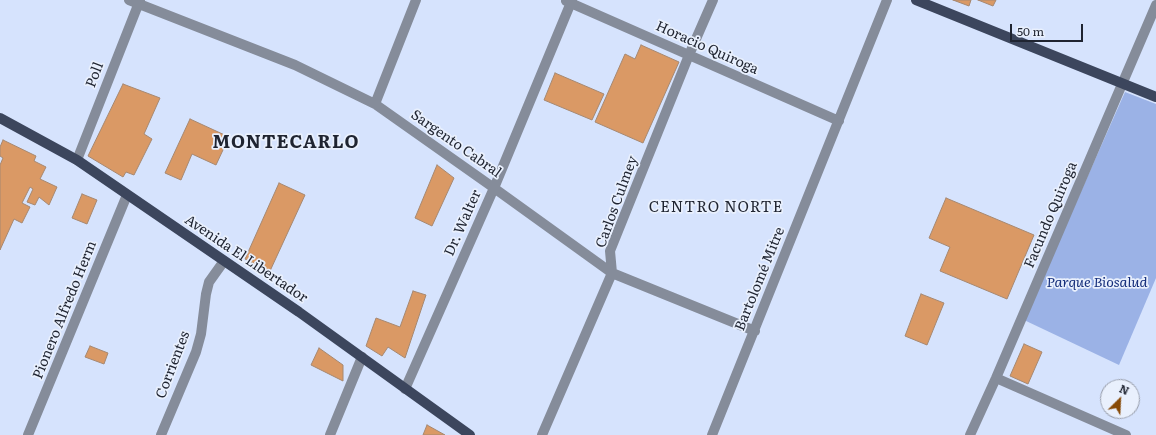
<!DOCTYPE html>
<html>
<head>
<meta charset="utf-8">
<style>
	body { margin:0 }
	#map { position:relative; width:1156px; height:435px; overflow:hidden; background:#d6e3fd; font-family:Literata,serif }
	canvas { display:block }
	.north { position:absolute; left:1100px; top:379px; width:40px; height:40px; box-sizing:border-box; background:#e9f0fd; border:1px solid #989eab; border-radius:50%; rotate:24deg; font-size:11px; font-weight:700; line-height:16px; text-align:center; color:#1f2431 }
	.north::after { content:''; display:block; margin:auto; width:14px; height:18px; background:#864906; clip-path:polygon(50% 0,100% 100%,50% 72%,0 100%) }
	.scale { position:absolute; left:1010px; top:24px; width:73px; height:18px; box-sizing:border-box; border:2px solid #1f2431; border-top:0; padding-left:5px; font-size:12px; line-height:14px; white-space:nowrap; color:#1f2431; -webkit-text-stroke:3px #e9f0fd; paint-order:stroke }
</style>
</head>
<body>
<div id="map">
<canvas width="1156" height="435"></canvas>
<div class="north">N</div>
<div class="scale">50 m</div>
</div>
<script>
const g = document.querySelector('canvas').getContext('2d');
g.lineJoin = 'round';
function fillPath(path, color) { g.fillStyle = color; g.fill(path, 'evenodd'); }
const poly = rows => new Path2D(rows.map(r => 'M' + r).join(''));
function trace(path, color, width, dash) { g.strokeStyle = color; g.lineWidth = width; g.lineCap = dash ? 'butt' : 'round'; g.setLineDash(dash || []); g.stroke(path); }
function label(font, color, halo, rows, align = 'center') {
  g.font = font + ' Literata,serif'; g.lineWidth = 3.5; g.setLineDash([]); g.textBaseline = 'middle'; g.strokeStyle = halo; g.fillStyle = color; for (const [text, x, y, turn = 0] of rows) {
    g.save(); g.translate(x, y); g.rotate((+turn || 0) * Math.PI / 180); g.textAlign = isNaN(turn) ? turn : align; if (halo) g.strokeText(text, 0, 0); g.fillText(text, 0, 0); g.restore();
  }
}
const green = poly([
	[1125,92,1156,104,1156,278,1119,365,1024,320]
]);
const building = poly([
	[953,0,971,0,969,6,953,0],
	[978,0,996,0,993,6,978,0],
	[641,45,679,62,643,143,595,122,625,54,635,59,641,45],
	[555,73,604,94,592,120,544,100,555,73],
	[123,84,160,98,144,134,152,139,134,175,126,172,123,177,88,156,123,84],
	[190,119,229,137,216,165,192,154,181,180,165,173,190,119],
	[3,140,36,156,34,161,46,167,40,179,57,187,49,205,39,197,35,205,27,202,33,189,30,187,22,203,30,207,22,223,14,219,0,250,0,165,3,158,0,156,0,147,3,140],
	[437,165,454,178,432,226,415,218,437,165],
	[279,183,305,195,270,271,245,259,279,183],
	[82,194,97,200,87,224,72,218,82,194],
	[946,198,1034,235,1007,299,940,271,950,247,929,238,946,198],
	[413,291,426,295,405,358,388,347,382,356,366,346,376,318,400,327,413,291],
	[921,294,944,303,927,345,905,336,921,294],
	[1024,344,1042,352,1028,384,1010,376,1024,344],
	[90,346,108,353,104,364,85,357,90,346],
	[319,348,343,365,343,381,311,365,319,348],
	[427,425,445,435,423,435,427,425]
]);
const minor = poly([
	[129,0,295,65,375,104,494,188,612,273,755,331],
	[566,1,839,121],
	[375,104,416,0],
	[77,160,140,0],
	[996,378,1126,435],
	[405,389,494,188,572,0],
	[28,435,127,195],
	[161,435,196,352,201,334,206,294,209,282,224,261],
	[330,435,362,357],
	[542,435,612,273,610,251,689,55,713,0],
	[712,435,887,0],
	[970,435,996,378,1156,5]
]);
const major = poly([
	[916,0,1156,97],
	[0,118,77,160,299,312,470,435]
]);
const streetNames = [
	["Horacio Quiroga",707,48,24],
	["Poll",95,75,-69],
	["Sargento Cabral",456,144,35],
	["Carlos Culmey",617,202,-70],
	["Facundo Quiroga",1051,215,-67],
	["Dr. Walter",463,223,-66],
	["Avenida El Libertador",246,259,34],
	["Bartolomé Mitre",760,279,-68],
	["Pionero Alfredo Herm",65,310,-68],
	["Corrientes",173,365,-69]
];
const parkNames = [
	["Parque Biosalud",1097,283]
];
const neighbourhoodNames = [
	["CENTRO NORTE",716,208]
];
const districtNames = [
	["MONTECARLO",286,143]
];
fillPath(green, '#9bb2e6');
fillPath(building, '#da9965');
trace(building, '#a68871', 1);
trace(minor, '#858c9a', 10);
trace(major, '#3c465d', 10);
label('14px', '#1f2431', '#e9f0fd', streetNames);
label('italic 14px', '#152e7b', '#e9f0fd', parkNames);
g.letterSpacing = '1px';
label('15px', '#1f2431', '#e9f0fd', neighbourhoodNames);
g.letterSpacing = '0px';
g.letterSpacing = '1px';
label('bold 18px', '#1f2431', '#e9f0fd', districtNames);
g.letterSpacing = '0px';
</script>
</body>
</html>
